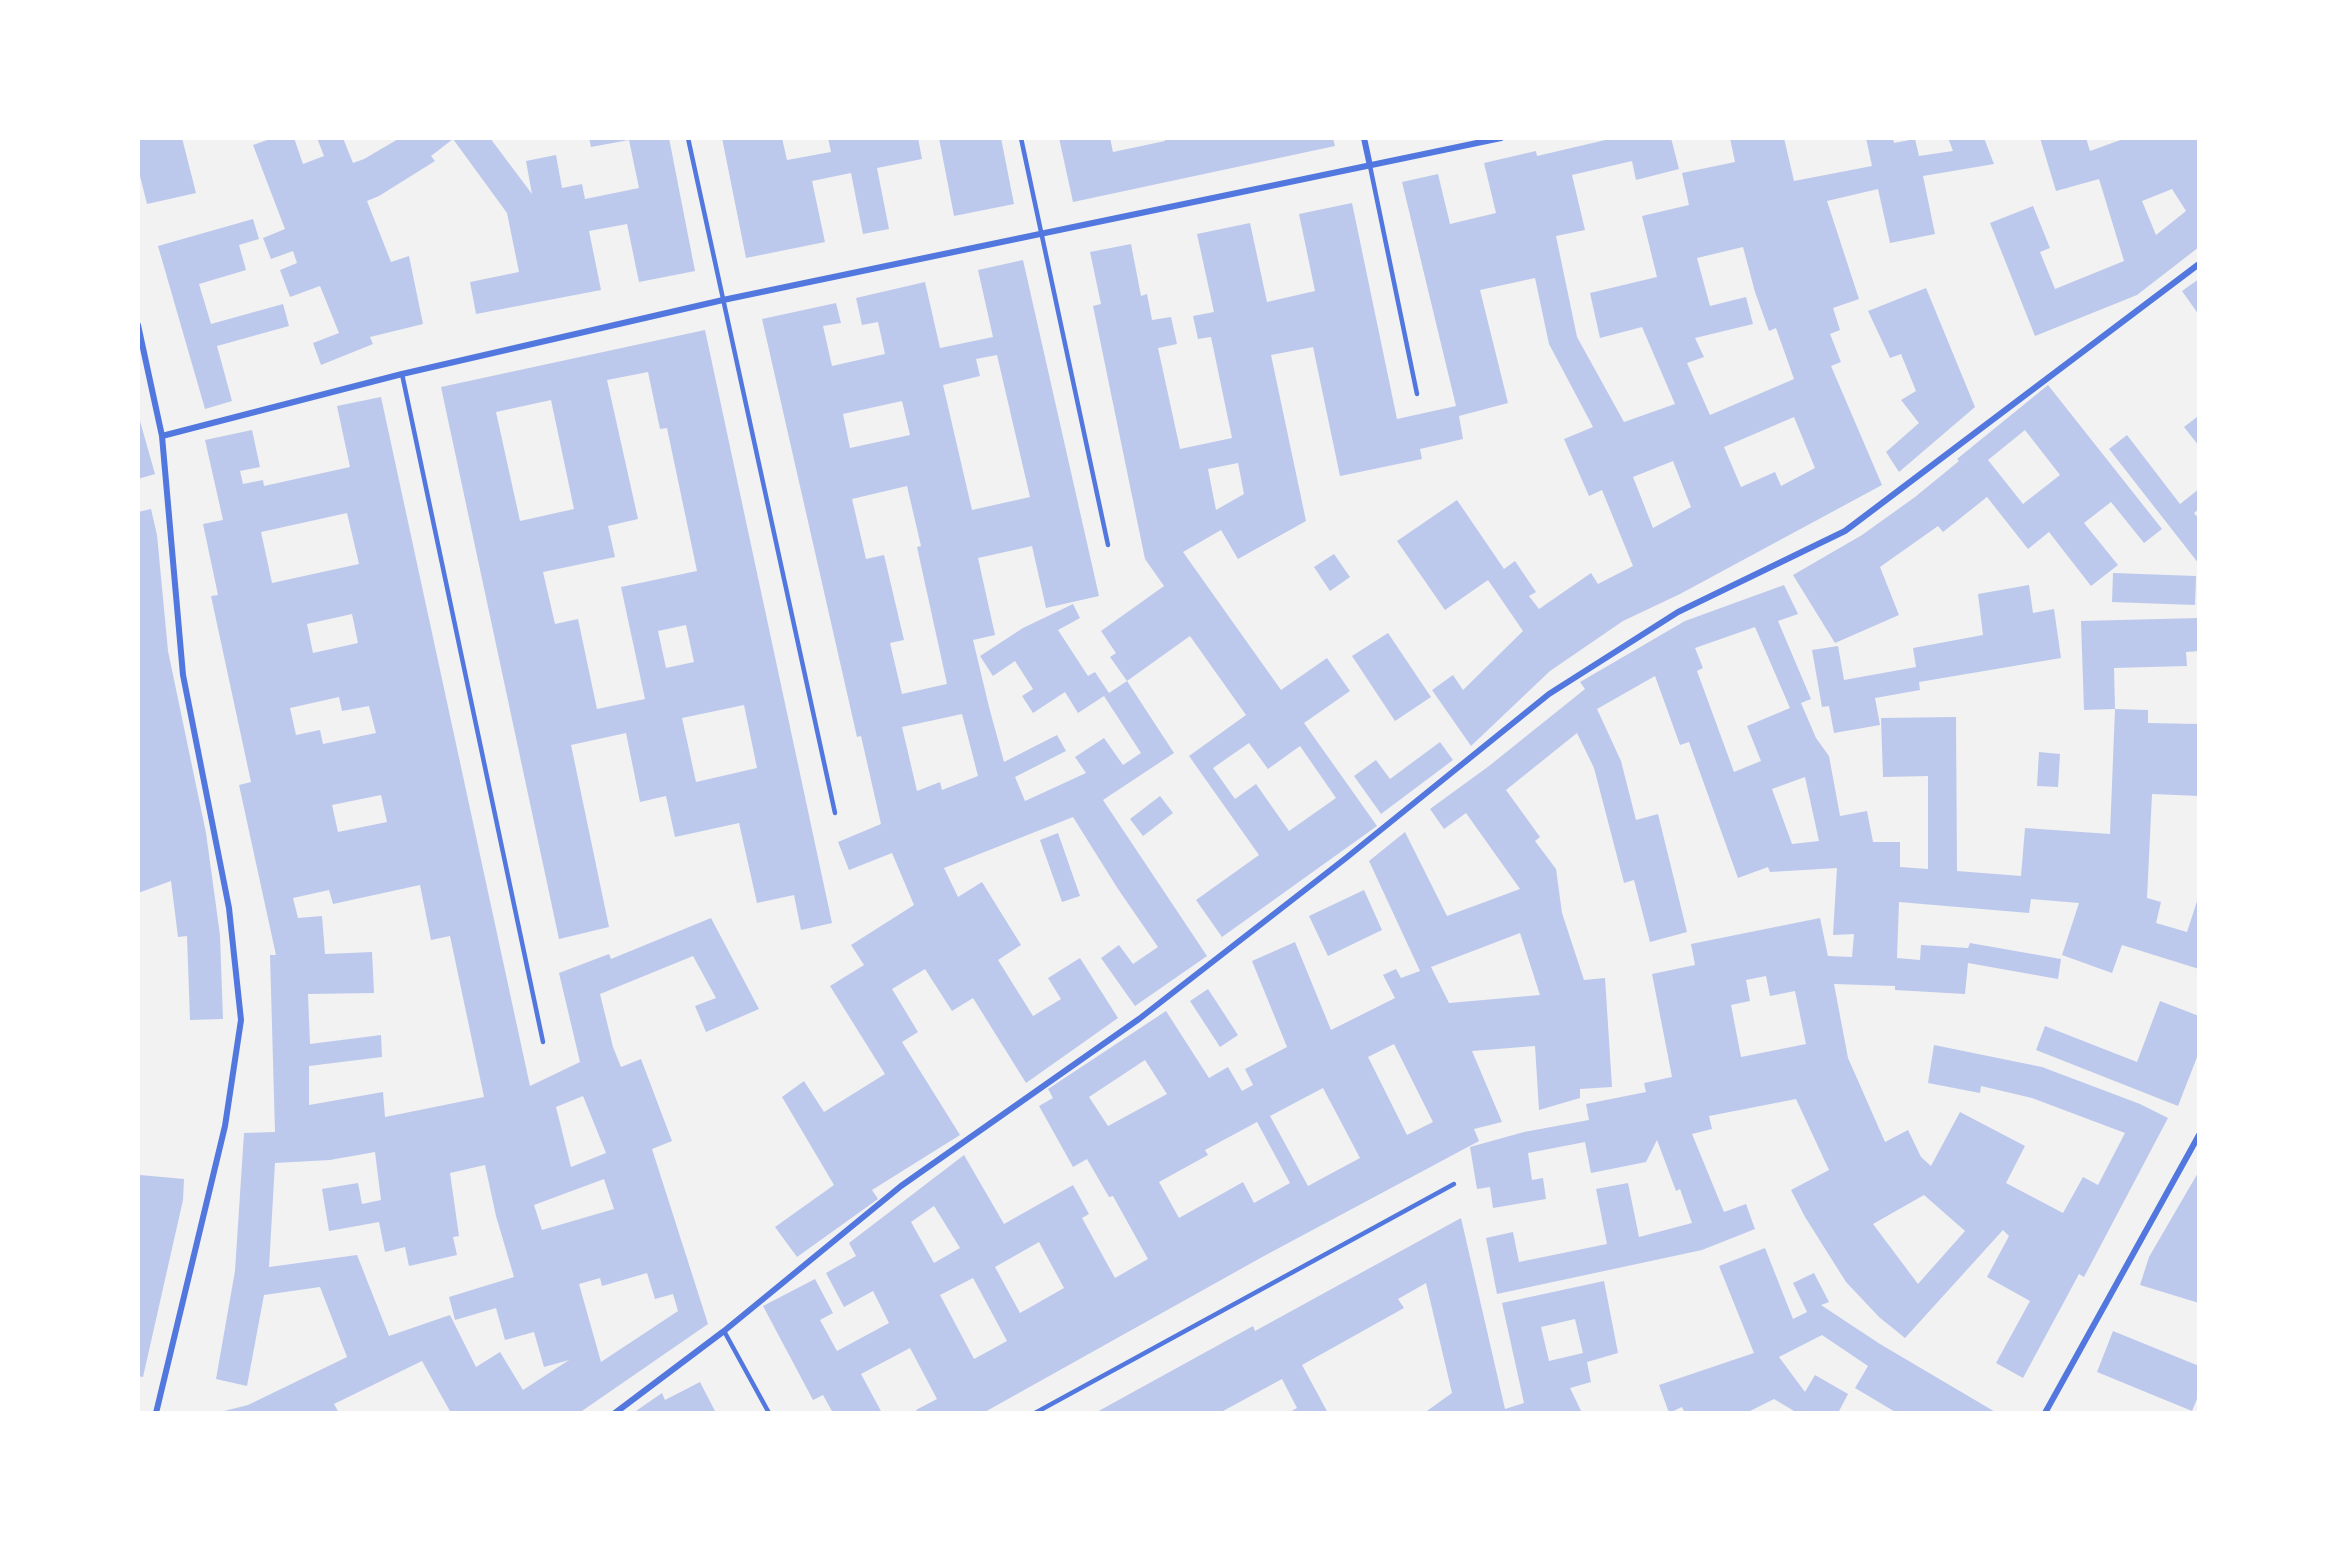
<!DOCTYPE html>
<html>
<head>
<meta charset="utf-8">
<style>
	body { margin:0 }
	#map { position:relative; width:2337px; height:1551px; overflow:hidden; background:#f2f2f2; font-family:Commissioner,sans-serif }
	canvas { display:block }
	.frame { position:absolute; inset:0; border:140px solid #fff; pointer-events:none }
</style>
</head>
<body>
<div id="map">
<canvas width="2337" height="1551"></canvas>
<div class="frame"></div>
</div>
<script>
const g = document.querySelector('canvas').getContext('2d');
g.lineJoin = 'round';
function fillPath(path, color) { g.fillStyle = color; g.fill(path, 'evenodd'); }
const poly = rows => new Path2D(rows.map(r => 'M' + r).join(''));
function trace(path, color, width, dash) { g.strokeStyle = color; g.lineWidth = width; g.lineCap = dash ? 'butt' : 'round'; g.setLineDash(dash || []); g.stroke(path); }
const building = poly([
	[138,138,182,138,196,193,147,204,138,168],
	[273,138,294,138,303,164,324,156,317,138,343,138,353,163,364,159,400,138,490,138,532,194,526,161,556,155,562,188,582,184,585,199,639,188,629,140,591,147,589,138,669,138,695,271,639,282,627,224,589,231,601,290,476,314,470,282,519,272,507,213,453,139,431,156,435,161,379,196,367,201,391,262,409,256,423,324,370,337,373,344,321,365,313,343,339,333,320,286,290,297,280,270,297,263,293,251,271,259,263,238,285,229,253,145],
	[722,138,782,138,787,160,831,152,828,138,918,138,922,159,877,168,889,229,863,234,851,173,812,181,825,242,746,258],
	[939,138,1001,138,1014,204,954,216],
	[1059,138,1110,138,1113,152,1165,141,1164,138,1333,138,1335,146,1073,202],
	[1614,138,1671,138,1679,169,1636,180,1632,161,1572,175,1585,230,1556,236,1577,337,1624,422,1675,404,1642,327,1600,338,1590,293,1657,277,1642,216,1689,205,1682,173,1735,162,1730,138,1784,138,1794,181,1872,166,1866,138,1893,138,1894,143,1915,139,1919,156,1953,151,1948,138,1984,138,1994,164,1923,176,1935,234,1890,243,1878,189,1827,201,1859,299,1833,308,1840,330,1830,334,1841,362,1831,366,1882,485,1680,594,1623,621,1550,671,1471,746,1432,690,1453,675,1463,690,1523,631,1488,580,1445,610,1397,541,1457,500,1504,569,1515,561,1536,592,1529,596,1539,609,1591,573,1598,584,1633,566,1602,490,1589,496,1564,439,1593,427,1549,344,1535,278,1480,290,1508,403,1459,416,1463,439,1420,449,1422,459,1340,476,1313,347,1271,355,1306,521,1238,559,1221,530,1183,552,1281,690,1327,658,1350,691,1304,723,1377,826,1222,937,1196,900,1259,855,1189,756,1246,715,1190,636,1127,681,1110,657,1116,653,1101,631,1164,586,1145,559,1093,306,1101,304,1090,252,1131,244,1141,296,1147,294,1152,320,1171,317,1177,344,1158,348,1180,449,1232,438,1211,337,1198,339,1193,316,1214,312,1197,234,1250,223,1267,302,1315,291,1299,214,1352,203,1397,419,1456,406,1402,182,1438,174,1450,224,1496,213,1484,163,1536,151,1537,156],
	[1743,247,1755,292,1769,331,1776,328,1794,379,1710,415,1687,363,1704,357,1695,338,1753,324,1746,297,1710,306,1697,258],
	[1794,417,1815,468,1781,486,1775,472,1741,487,1724,447],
	[1673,461,1691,507,1653,528,1633,477],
	[1238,463,1244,494,1216,510,1208,469],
	[1249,743,1268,769,1300,746,1336,798,1289,831,1256,784,1235,799,1213,768],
	[2040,138,2086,138,2090,151,2126,138,2199,138,2199,247,2137,295,2035,336,1990,223,2033,206,2050,248,2040,252,2055,289,2124,261,2099,179,2056,191],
	[2172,189,2186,211,2156,235,2142,201],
	[253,219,259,239,239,245,246,270,199,284,211,324,283,304,289,326,217,346,232,401,205,409,158,246],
	[1023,260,1099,596,1046,608,1032,546,978,558,995,635,973,640,989,707,1004,762,1057,735,1066,751,1015,777,1025,801,1086,773,1075,757,1104,738,1123,765,1141,753,1104,696,1078,713,1065,692,1033,713,1022,696,1033,689,1015,661,993,676,980,656,1023,628,1073,604,1080,618,1058,630,1088,676,1095,672,1109,693,1127,681,1174,753,1103,800,1207,956,1135,1006,1101,958,1119,945,1133,964,1158,947,1118,889,1073,817,944,868,958,897,982,882,1021,945,998,960,1033,1016,1061,999,1048,978,1080,958,1118,1018,1026,1083,973,998,952,1011,925,969,892,989,918,1032,902,1042,960,1135,872,1190,878,1199,797,1257,775,1227,834,1185,782,1097,804,1081,824,1112,885,1074,830,986,864,965,851,945,914,905,892,853,849,870,838,842,881,824,861,736,857,737,762,319,836,303,841,323,823,326,832,366,885,354,878,322,862,325,856,298,925,282,940,348,993,337,978,270],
	[997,355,1030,497,972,510,943,385,980,376,976,359],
	[902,401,910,435,850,448,843,414],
	[907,486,921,546,917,547,947,684,902,694,890,643,904,640,884,555,866,559,852,499],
	[962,714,978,776,942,790,940,782,917,791,902,727],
	[2199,279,2199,315,2182,291],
	[1926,288,1975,407,1899,472,1886,452,1919,423,1901,400,1916,391,1901,354,1890,358,1868,311],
	[705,330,832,923,801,930,794,895,757,903,739,823,675,837,666,796,640,802,626,733,571,745,609,927,559,939,441,387],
	[648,372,660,429,667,428,697,571,621,587,645,699,597,709,578,619,555,624,543,572,615,557,608,526,638,519,607,380],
	[551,400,574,509,520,521,496,412],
	[686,625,694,662,666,668,658,631],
	[744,705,757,768,696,782,682,718],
	[2048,385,2162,529,2144,543,2111,502,2084,523,2118,565,2091,586,2049,532,2028,549,1987,497,1943,532,1938,526,1880,567,1899,615,1835,643,1793,575,1862,535,1915,497,1959,461,1957,459],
	[2025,430,2060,475,2023,504,1988,460],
	[381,397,530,1086,580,1062,559,973,609,954,611,959,711,918,759,1009,706,1032,695,1006,716,998,693,956,600,994,613,1047,621,1067,641,1059,672,1141,652,1149,708,1324,579,1413,451,1413,422,1361,334,1404,339,1413,216,1413,248,1405,347,1357,320,1287,264,1295,247,1386,216,1379,235,1271,244,1133,275,1132,270,955,276,955,239,785,251,782,211,596,218,595,203,524,223,520,205,440,252,430,260,467,240,471,243,484,263,480,264,486,350,467,337,406],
	[347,513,359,564,272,583,261,532],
	[352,614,358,643,313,653,307,624],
	[339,697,342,711,369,706,376,733,323,744,320,730,296,735,290,708],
	[381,795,387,822,338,832,332,805],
	[420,885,431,940,450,936,484,1097,385,1117,383,1092,309,1105,309,1066,382,1057,381,1035,310,1044,308,994,374,993,372,952,325,954,322,916,298,918,293,898,329,890,333,904],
	[583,1096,606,1153,571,1167,556,1107],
	[375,1152,381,1200,362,1204,358,1183,322,1189,329,1231,379,1222,385,1252,405,1247,409,1266,457,1255,453,1237,459,1236,450,1173,485,1165,496,1216,514,1277,449,1297,455,1320,496,1308,505,1340,534,1332,544,1367,569,1360,523,1390,500,1352,476,1367,450,1315,389,1336,357,1255,269,1267,275,1163,330,1160],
	[604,1179,614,1209,542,1230,534,1205],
	[647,1273,655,1299,673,1294,678,1311,601,1362,579,1284,600,1278,602,1286],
	[138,414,155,474,138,479],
	[2197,417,2199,419,2199,446,2184,427],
	[2127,435,2180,504,2199,489,2199,509,2194,513,2199,519,2199,564,2109,449],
	[151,509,157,535,168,651,206,833,220,935,223,1019,190,1020,187,936,178,937,171,881,138,893,138,512],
	[1334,554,1350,577,1330,591,1314,567],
	[2113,573,2196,576,2195,605,2112,602],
	[1784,585,1798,614,1778,621,1811,699,1801,703,1816,738,1829,756,1840,816,1867,811,1873,842,1900,842,1900,867,1928,869,1928,776,1883,777,1881,718,1956,717,1957,871,2021,876,2025,828,2110,834,2115,709,2148,710,2148,723,2199,724,2199,796,2152,794,2147,898,2161,902,2156,923,2187,932,2199,895,2199,969,2122,945,2112,973,2062,955,2079,903,2031,899,2029,913,1899,902,1897,958,1920,960,1921,945,1968,948,1970,943,2061,959,2058,979,1968,963,1965,994,1895,990,1895,986,1834,984,1848,1058,1885,1142,1908,1130,1921,1157,1931,1166,1960,1112,2025,1146,2006,1183,2063,1213,2083,1177,2098,1185,2125,1133,2032,1098,1981,1086,1980,1093,1928,1083,1934,1045,2042,1067,2140,1104,2168,1118,2084,1277,2079,1274,2023,1378,1996,1363,2030,1301,1987,1277,2009,1236,2003,1230,1905,1338,1879,1317,1846,1282,1805,1217,1791,1190,1829,1170,1796,1099,1709,1116,1712,1129,1692,1134,1724,1212,1746,1204,1755,1229,1702,1250,1497,1294,1486,1238,1513,1232,1519,1262,1607,1244,1596,1189,1628,1183,1639,1237,1692,1223,1680,1189,1676,1191,1657,1140,1646,1162,1591,1173,1585,1142,1528,1153,1532,1180,1543,1178,1546,1199,1493,1208,1490,1187,1477,1189,1470,1147,1524,1132,1589,1120,1586,1104,1646,1092,1644,1083,1672,1077,1652,974,1695,965,1691,944,1820,918,1828,956,1852,957,1854,934,1833,935,1837,868,1770,872,1768,867,1738,878,1689,742,1680,745,1655,676,1597,709,1621,761,1636,820,1658,814,1687,932,1650,942,1634,880,1624,883,1594,768,1577,733,1506,790,1540,837,1535,841,1556,869,1562,913,1584,980,1605,978,1612,1087,1580,1089,1580,1098,1539,1110,1535,1046,1472,1051,1502,1122,1474,1129,1479,1141,1264,1256,983,1413,976,1411,972,1413,918,1413,916,1410,937,1399,910,1348,861,1374,882,1413,833,1413,823,1395,813,1400,763,1306,815,1279,833,1313,820,1320,837,1351,889,1323,873,1291,844,1307,826,1273,856,1256,849,1243,964,1155,1004,1224,1073,1185,1089,1214,1082,1218,1115,1278,1148,1259,1113,1196,1109,1197,1087,1159,1073,1167,1039,1106,1053,1098,1048,1089,1166,1011,1209,1078,1228,1067,1242,1091,1253,1085,1245,1069,1287,1047,1252,961,1295,942,1331,1030,1395,998,1383,975,1396,969,1401,978,1420,971,1369,861,1405,832,1447,916,1520,889,1466,813,1444,829,1430,809,1489,766,1585,689,1580,682,1685,621],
	[1755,627,1790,708,1747,726,1761,761,1734,772,1697,671,1703,668,1695,648],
	[1805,777,1819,841,1792,844,1772,789],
	[1520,933,1540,995,1449,1003,1431,967],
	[1766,976,1770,996,1795,991,1806,1044,1741,1057,1731,1005,1750,1001,1746,980],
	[1394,1044,1433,1122,1407,1135,1368,1057],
	[1145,1060,1167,1094,1108,1126,1089,1097],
	[1323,1088,1360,1158,1308,1186,1270,1116],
	[1257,1122,1290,1183,1254,1203,1243,1182,1179,1218,1159,1182,1208,1155,1205,1150],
	[1924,1195,1965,1231,1918,1284,1873,1224],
	[934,1206,960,1248,934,1263,911,1222],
	[1039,1242,1064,1288,1020,1313,995,1267],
	[973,1278,1007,1341,974,1359,940,1295],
	[2029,585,2033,613,2054,609,2061,658,1919,682,1920,690,1875,698,1880,725,1834,733,1829,706,1822,707,1812,650,1838,646,1844,680,1916,667,1913,648,1983,635,1978,594],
	[2199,618,2199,651,2186,652,2187,666,2114,668,2115,709,2084,710,2081,621],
	[1388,633,1431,697,1395,721,1352,656],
	[1440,742,1453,760,1381,814,1354,776,1376,760,1390,779],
	[2039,752,2060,754,2058,787,2037,786],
	[1160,796,1173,813,1143,836,1130,819],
	[1058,833,1080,896,1062,902,1040,840],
	[1364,890,1382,930,1328,956,1309,916],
	[1208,989,1238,1035,1220,1047,1190,1001],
	[2160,1001,2199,1016,2199,1052,2178,1106,2036,1050,2045,1026,2137,1062],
	[2199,1171,2199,1303,2140,1285,2149,1257],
	[140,1175,184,1179,183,1200,143,1377,138,1376],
	[1461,1218,1505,1409,1524,1403,1502,1303,1604,1281,1618,1353,1587,1362,1591,1382,1570,1388,1582,1413,1424,1413,1452,1393,1426,1283,1398,1299,1404,1308,1302,1365,1328,1413,1288,1413,1297,1408,1282,1379,1223,1411,1224,1413,1095,1413,1253,1326,1255,1331],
	[1575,1319,1583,1353,1549,1361,1541,1327],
	[1765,1248,1793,1319,1807,1312,1793,1283,1814,1273,1829,1302,1821,1305,1880,1344,1997,1413,1897,1413,1855,1388,1868,1366,1822,1335,1779,1357,1805,1392,1815,1375,1848,1394,1838,1413,1793,1413,1794,1411,1774,1399,1746,1413,1685,1413,1682,1407,1669,1413,1659,1385,1754,1353,1719,1266],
	[2113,1331,2199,1366,2199,1394,2192,1411,2097,1372],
	[700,1382,716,1413,633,1413,662,1393,665,1400]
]);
const service = poly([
	[688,138,835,813],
	[1021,138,1108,545],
	[1370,166,1417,394],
	[402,374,543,1042],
	[724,1331,769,1413],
	[1035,1413,1454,1184]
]);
const minor = poly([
	[1364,138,1370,166],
	[138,325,162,436,183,675,229,908,241,1020,225,1126,156,1413],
	[162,436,402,374,723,300,1501,138],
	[615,1413,724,1331,901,1186,1139,1019,1346,858,1549,694,1678,612,1845,531,2199,264],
	[2045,1413,2199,1135]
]);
fillPath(building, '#bdc9ec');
trace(service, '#5277de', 4.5);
trace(minor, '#5277de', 6);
</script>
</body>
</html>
